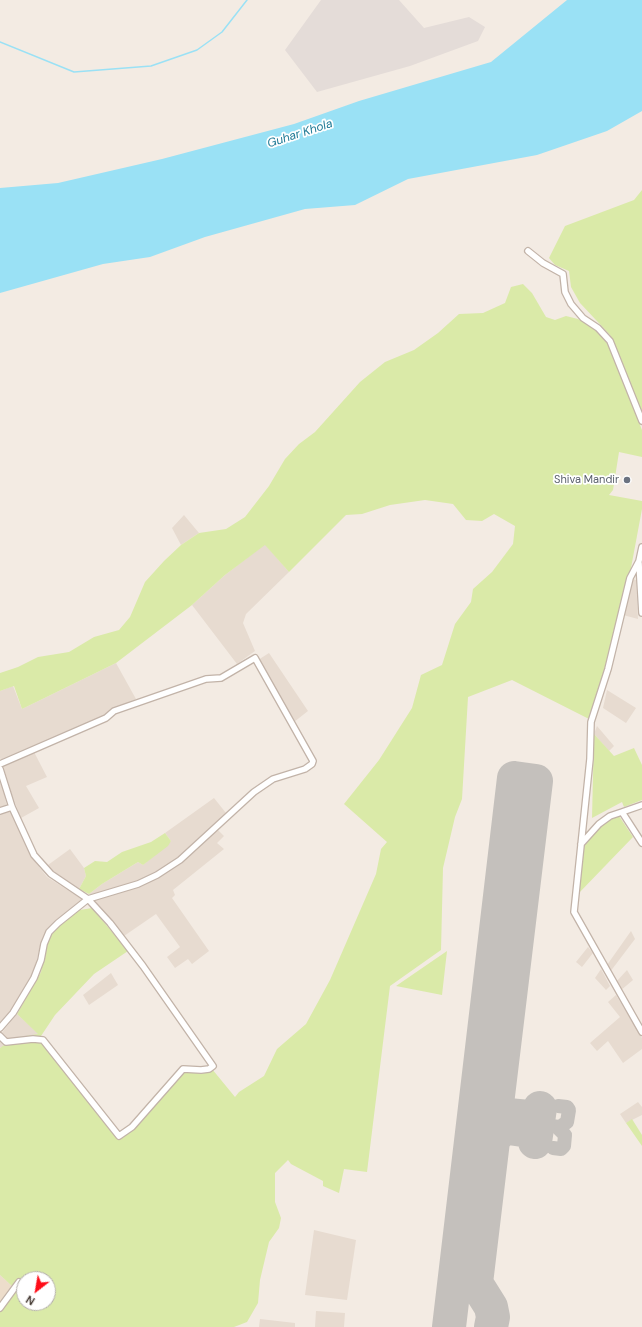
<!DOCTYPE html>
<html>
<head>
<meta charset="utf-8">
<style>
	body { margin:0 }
	#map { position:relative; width:642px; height:1327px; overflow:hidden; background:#f3ebe3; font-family:"DM Sans",sans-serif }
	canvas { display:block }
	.north { position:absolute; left:16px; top:1271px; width:40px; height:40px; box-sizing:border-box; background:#fff; border:1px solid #b5b0ad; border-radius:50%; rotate:211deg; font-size:11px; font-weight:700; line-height:16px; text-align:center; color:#453a33 }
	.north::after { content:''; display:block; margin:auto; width:14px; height:18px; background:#ff0d18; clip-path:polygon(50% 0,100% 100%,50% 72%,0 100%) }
</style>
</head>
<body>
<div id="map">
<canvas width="642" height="1327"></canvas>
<div class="north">N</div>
</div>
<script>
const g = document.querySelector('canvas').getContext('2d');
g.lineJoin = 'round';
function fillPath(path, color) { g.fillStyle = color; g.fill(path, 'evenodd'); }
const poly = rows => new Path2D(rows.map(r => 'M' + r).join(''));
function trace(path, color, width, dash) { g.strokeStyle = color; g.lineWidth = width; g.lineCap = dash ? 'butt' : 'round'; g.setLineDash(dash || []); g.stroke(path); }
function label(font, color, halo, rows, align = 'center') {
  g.font = font + ' "DM Sans",sans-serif'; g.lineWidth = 3.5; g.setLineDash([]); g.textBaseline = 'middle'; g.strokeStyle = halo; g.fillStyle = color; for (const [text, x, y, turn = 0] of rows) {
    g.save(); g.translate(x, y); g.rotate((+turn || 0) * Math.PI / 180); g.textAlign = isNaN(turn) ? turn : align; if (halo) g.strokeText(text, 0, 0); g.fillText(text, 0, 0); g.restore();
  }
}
const residential = poly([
	[184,515,199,533,181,545,172,528],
	[265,544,289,572,246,614,243,623,255,651,237,664,192,605,225,575],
	[633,579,636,580,638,619,623,615],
	[269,653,308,711,294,722,258,660],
	[116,663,136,699,93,721,2,761,0,758,0,691,13,686,22,709],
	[607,690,636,708,626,723,603,708],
	[597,726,614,746,609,751,594,734],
	[34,752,47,777,26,786,39,808,21,818,12,795,3,765],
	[0,775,7,807,0,810],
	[214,798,230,818,217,829,224,836,217,843,224,849,173,890,175,895,172,898,209,951,192,964,188,959,175,968,167,957,180,947,156,914,124,936,89,894,102,884,138,862,143,865,171,841,165,833],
	[10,810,32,858,47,877,82,899,46,930,42,939,34,970,29,983,21,997,0,1023,0,813],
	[70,849,84,868,86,876,79,889,54,872,48,865],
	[631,931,635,939,610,972,607,965],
	[588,947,593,953,582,967,576,962],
	[601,969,610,986,606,990,595,978],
	[627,970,633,980,620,991,616,982],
	[111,973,118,985,89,1005,83,995],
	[616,995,642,1038,642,1049,623,1063,608,1041,597,1051,590,1043,620,1017,608,1002],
	[17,1014,39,1034,0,1048,0,1035],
	[638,1102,642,1107,642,1115,626,1123,620,1114],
	[314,1230,356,1240,347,1300,305,1295],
	[316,1311,345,1313,344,1327,315,1327],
	[260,1319,295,1323,295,1327,259,1327]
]);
const industrial = poly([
	[321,0,399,0,424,28,469,17,485,27,478,41,410,66,317,92,285,50]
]);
const education = poly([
	[0,1275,13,1287,0,1304]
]);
const green = poly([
	[642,190,642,414,610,335,580,303,571,287,569,271,555,265,549,258,565,226,634,200],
	[523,284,532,293,546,317,555,320,566,316,578,319,593,327,608,344,642,430,642,457,619,452,613,490,609,495,642,501,642,509,631,568,591,720,512,680,468,697,462,799,455,817,443,868,441,950,390,986,367,1172,344,1169,339,1193,323,1186,323,1181,291,1164,288,1160,275,1173,275,1202,281,1218,279,1228,269,1242,260,1280,258,1303,247,1322,234,1327,0,1327,0,1304,13,1287,0,1275,0,1048,14,1038,38,1034,17,1014,41,972,48,940,54,931,61,923,80,910,92,908,128,951,94,974,55,1015,41,1036,123,1138,173,1082,185,1072,200,1073,212,1069,235,1097,239,1092,264,1076,277,1049,306,1024,330,980,376,874,381,849,387,842,344,804,379,760,412,708,421,675,442,665,455,624,471,602,473,589,492,572,513,544,515,526,494,514,482,521,466,520,453,504,425,500,390,505,362,514,346,515,289,572,265,545,225,575,192,605,116,663,22,709,14,686,0,691,0,673,18,667,38,657,69,652,94,637,119,630,130,617,145,582,164,561,181,545,199,533,226,529,245,517,269,486,285,459,299,444,315,432,360,382,385,362,414,350,438,333,459,314,483,313,505,303,511,287],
	[24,1279,48,1279,48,1303,24,1303],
	[594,734,614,756,634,748,642,765,642,800,624,807,622,802,592,818],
	[619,816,633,837,578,894,582,849,601,825,611,818],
	[165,833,171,841,168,846,143,865,138,862,102,884,89,894,79,889,86,876,84,868,95,861,107,862,122,852,151,842],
	[447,951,442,995,396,986],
	[632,1119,642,1135,642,1146,626,1123]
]);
const water = poly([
	[567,0,642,0,642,111,607,131,537,155,408,179,355,205,305,209,205,237,150,257,103,264,0,293,0,188,58,183,162,159,294,124,359,101,491,62]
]);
const stream = poly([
	[0,42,74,72,151,66,197,50,222,32,247,0]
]);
const taxiway = poly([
	[491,1065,488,1104,495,1116,505,1121],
	[553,1148,561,1149,564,1146,565,1135,557,1127],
	[477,1178,483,1138,489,1127,498,1122,505,1121,560,1127,567,1122,569,1110,567,1107,558,1106]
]);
const runway = poly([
	[449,1327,514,778,536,781,497,1104,501,1110,508,1115,529,1117,535,1115,540,1108,535,1142,534,1135,529,1131,509,1128,499,1131,493,1141,476,1283,491,1307,493,1317,491,1327]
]);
const minor = poly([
	[528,251,543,263,563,274,565,292,571,304,583,318,598,328,610,341,642,421],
	[642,547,639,561,630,578,608,669,591,722,590,759,574,912,642,1032],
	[639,563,642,613],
	[0,764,106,718,114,711,206,679,221,678,255,658,313,761,312,764,305,769,273,779,254,792,180,860,157,875,138,884,88,899,58,923,49,932,44,944,41,960,34,978,13,1013,0,1028],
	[0,769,12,807,34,855,51,874,88,899,110,923,143,966,213,1066,209,1069,201,1070,183,1069,132,1127,119,1136,43,1040,33,1039,6,1042,0,1036],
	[642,805,622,812,642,843],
	[0,811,12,807],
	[581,844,599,824,610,816,622,812],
	[0,1308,19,1282]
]);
const markers = [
	[627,480,4,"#6b7280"]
];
const worshipNames = [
	["Shiva Mandir",619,480]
];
const waterNames = [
	["Guhar Khola",300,134,-18]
];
fillPath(residential, '#e7dbd0');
fillPath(industrial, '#e4dcd8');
fillPath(education, '#edddcb');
fillPath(green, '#daeaa8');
fillPath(water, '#9ae1f5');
trace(stream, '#9ae1f5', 1.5);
trace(taxiway, '#c4c0bc', 14);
trace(runway, '#c4c0bc', 34);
trace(minor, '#c2b3a8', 8);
trace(minor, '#fff', 5.5);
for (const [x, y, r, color] of markers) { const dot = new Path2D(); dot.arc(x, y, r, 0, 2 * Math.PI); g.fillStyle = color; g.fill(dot); trace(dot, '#fff', 1.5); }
label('11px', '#5b616d', '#fff', worshipNames, 'right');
label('italic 12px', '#217b96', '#fff', waterNames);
</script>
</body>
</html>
